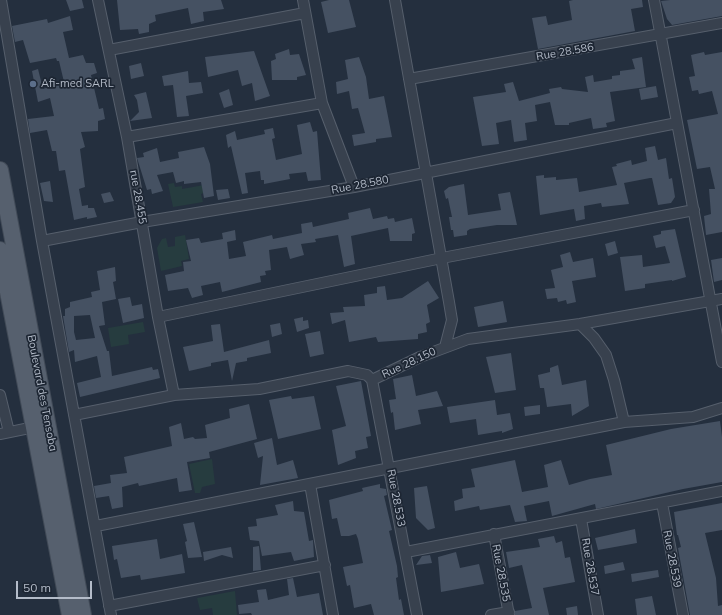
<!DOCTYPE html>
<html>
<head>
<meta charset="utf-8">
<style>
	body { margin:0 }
	#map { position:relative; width:722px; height:615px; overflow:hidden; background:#242f3e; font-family:Mulish,sans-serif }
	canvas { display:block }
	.scale { position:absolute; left:16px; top:581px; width:76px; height:18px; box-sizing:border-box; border:2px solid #b4bcc9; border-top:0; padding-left:5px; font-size:12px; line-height:14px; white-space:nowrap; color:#b4bcc9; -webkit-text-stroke:3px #1d2633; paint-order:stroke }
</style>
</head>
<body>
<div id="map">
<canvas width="722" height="615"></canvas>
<div class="scale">50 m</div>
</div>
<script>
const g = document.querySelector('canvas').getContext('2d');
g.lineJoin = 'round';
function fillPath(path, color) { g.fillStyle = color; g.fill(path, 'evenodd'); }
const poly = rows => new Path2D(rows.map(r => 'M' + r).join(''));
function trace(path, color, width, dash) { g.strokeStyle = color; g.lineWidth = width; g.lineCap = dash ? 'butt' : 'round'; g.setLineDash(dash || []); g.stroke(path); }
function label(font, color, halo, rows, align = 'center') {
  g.font = font + ' Mulish,sans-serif'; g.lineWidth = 3.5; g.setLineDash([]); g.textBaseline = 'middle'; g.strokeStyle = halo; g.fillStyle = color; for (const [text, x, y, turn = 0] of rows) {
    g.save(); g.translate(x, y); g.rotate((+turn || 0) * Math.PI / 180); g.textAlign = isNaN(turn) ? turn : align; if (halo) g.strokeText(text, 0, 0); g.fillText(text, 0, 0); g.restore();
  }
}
const green = poly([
	[174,183,175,187,182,186,182,189,204,185,206,192,201,194,203,202,173,207,168,184],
	[185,235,189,259,181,261,182,266,161,271,157,248,162,239,166,238,168,247,175,246,175,237],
	[143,322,145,332,128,335,129,344,111,347,108,328],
	[212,459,215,484,202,487,200,493,195,493,189,464],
	[235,591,237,615,213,615,212,608,200,610,197,598]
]);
const building = poly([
	[66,0,82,0,84,8,70,11],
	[117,0,221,0,224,9,203,12,204,21,191,24,188,8,155,15,156,21,149,24,149,32,139,34,138,29,120,30],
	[329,0,349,0,356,27,328,33,321,2],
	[573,0,642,0,643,7,631,9,635,31,538,49,532,18,546,16,548,25,572,20,569,1],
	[670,0,722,0,722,16,672,25,667,19,661,1],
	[70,16,73,30,63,32,69,58,83,55,86,63,94,63,97,73,91,75,99,109,103,108,105,119,98,121,98,131,81,132,85,147,80,149,85,187,79,189,82,206,88,205,88,208,94,208,97,217,87,219,87,217,74,220,65,170,59,171,56,151,52,151,47,130,30,133,28,119,54,116,50,98,38,102,32,71,38,69,43,89,64,82,59,61,57,61,56,58,30,63,23,40,15,42,12,26,47,19,48,23],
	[289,49,290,55,299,54,306,75,297,77,297,80,272,80,271,61,276,59,275,54],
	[254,51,270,96,255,101,252,83,242,86,238,70,208,77,205,57],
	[704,52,705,55,722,52,722,232,706,235,704,216,711,214,709,189,715,189,710,167,697,169,687,120,718,114,712,91,699,94,698,90,692,91,689,77,695,76,691,55],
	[359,57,366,77,369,99,384,96,392,137,376,139,376,142,354,146,352,135,365,133,358,108,352,109,349,91,337,94,336,82,348,79,345,60],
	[642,57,646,87,610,92,615,121,606,123,607,127,593,129,591,118,569,123,569,125,555,125,550,102,535,105,537,121,525,123,527,140,514,142,511,120,496,123,499,144,482,146,473,97,506,92,504,84,513,82,519,101,550,93,549,89,561,87,562,89,588,92,585,77,593,75,594,82,612,79,612,76,620,75,620,71,635,69,632,59],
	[141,63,144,76,131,79,129,66],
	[188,71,189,83,201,82,203,93,186,96,189,116,177,117,173,85,164,86,162,76],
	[656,86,658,97,641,100,639,89],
	[229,89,233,105,224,108,219,93],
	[146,92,152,118,130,121,139,112,137,100,134,95],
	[310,122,313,132,317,131,321,180,308,181,306,172,289,174,290,179,264,184,264,180,261,180,260,171,245,173,248,193,242,194,231,146,228,148,226,135,235,131,237,140,265,134,264,130,273,128,275,138,272,139,276,160,302,154,297,125],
	[655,146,658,160,666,158,669,179,672,178,675,197,671,203,658,205,652,178,650,178,624,183,629,204,602,207,601,203,584,206,585,219,576,221,574,209,540,215,536,176,544,175,544,178,556,177,556,180,577,178,579,192,617,185,612,167,617,166,616,164,631,160,632,165,647,161,645,148],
	[204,147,210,164,214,196,204,198,201,182,184,184,184,181,176,183,173,172,157,175,163,191,152,194,151,189,147,190,137,158,144,157,143,153,157,148,160,162,179,158,178,152],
	[50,181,53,202,44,201,40,183],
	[464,184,468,215,501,210,498,194,510,192,517,225,497,225,470,229,467,231,467,235,454,237,453,230,451,230,449,217,452,217,448,198,446,199,444,191,449,187],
	[228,189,230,198,218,200,216,190],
	[110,192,114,201,104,203,101,194],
	[370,208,373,219,387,216,388,219,394,218,395,222,412,218,415,233,412,234,412,241,390,241,388,228,351,236,355,264,344,267,338,235,315,239,316,242,301,244,304,255,290,259,287,247,269,250,271,270,265,271,266,275,260,276,261,282,222,292,220,282,201,286,203,295,192,298,188,288,168,291,165,275,184,271,183,262,191,261,186,240,199,238,201,243,223,239,222,233,235,230,236,240,227,242,229,259,246,256,243,242,272,235,273,239,302,233,301,224,312,222,313,227,349,219,348,213],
	[675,229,686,277,672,281,672,280,645,284,645,288,625,291,620,257,642,255,643,267,670,263,665,246,656,248,653,236,661,234,661,231],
	[615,241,618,253,608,256,605,244],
	[570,252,573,262,593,258,596,277,572,281,576,302,567,304,566,300,558,302,557,298,547,299,545,289,555,288,551,270,563,267,560,255],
	[722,258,722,280,714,282,711,260],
	[115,267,116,281,113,282,116,299,102,302,105,325,99,326,107,351,109,351,112,376,152,367,153,370,158,369,160,378,80,397,77,383,101,377,97,356,75,362,74,350,69,352,63,316,65,316,65,309,70,307,70,302,92,297,91,292,100,290,97,271],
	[90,315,95,338,76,340,74,332,74,316],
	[428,281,439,298,427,305,430,322,426,324,427,332,418,334,418,339,378,342,376,337,349,342,345,320,332,324,330,313,344,312,343,307,365,306,364,295,377,293,377,287,385,286,387,300,402,298],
	[130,297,132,306,142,304,144,318,123,323,118,299],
	[503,301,507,322,478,327,474,307],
	[303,317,303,321,308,320,309,328,297,332,294,319],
	[280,323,282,334,272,337,270,325],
	[220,324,224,352,269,340,271,353,247,358,247,361,236,363,232,381,228,360,211,363,211,366,189,371,183,347,213,341,211,325],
	[320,331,324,354,310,357,305,334],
	[511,353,516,390,495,393,486,357],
	[558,365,562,385,586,380,589,406,572,416,571,404,547,407,544,388,540,388,538,375,550,372,550,368],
	[412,375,416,396,437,391,443,406,418,410,421,424,395,430,393,412,391,413,389,400,396,399,393,379],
	[361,381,371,436,366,437,368,448,355,451,356,458,338,465,332,430,346,426,336,386],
	[291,396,292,399,314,396,321,429,278,439,269,400],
	[495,400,497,415,510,413,513,429,502,433,502,431,478,435,476,419,450,423,447,407],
	[249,404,257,439,209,452,210,458,187,462,192,490,179,492,177,478,139,486,138,483,122,487,123,507,112,509,109,496,96,498,94,486,111,483,110,475,127,473,124,457,172,446,169,427,181,423,184,439,193,437,195,439,207,438,205,425,230,418,229,409],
	[540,405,540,414,525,416,524,407],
	[720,421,722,437,722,482,683,489,596,509,595,504,552,516,549,501,524,506,527,521,515,522,510,505,480,510,479,506,455,511,454,501,463,498,462,489,475,487,471,469,515,460,522,492,548,487,544,465,561,460,569,485,590,479,612,475,606,445,671,429],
	[272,438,277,465,293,460,298,478,260,485,263,456,258,458,254,443],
	[380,484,380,488,386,489,387,495,384,496,392,530,389,531,397,566,398,577,396,578,399,600,401,599,404,615,374,615,371,604,354,608,350,585,347,586,343,567,363,563,358,539,356,534,349,536,341,536,337,518,332,519,329,500,363,491,362,488],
	[427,486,435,528,428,530,416,518,414,488],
	[293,501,294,511,304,512,309,541,313,540,314,557,294,561,291,552,262,556,259,541,250,540,248,527,257,526,256,519,278,515,275,505],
	[722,503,722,530,705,533,716,578,718,606,722,605,722,615,690,615,678,548,681,547,678,535,677,535,674,512],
	[194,522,202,557,188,558,185,542,187,541,183,524],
	[635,529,637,543,598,550,595,538],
	[554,536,556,543,562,541,565,558,570,557,575,582,543,588,549,615,515,615,515,611,532,608,522,565,509,568,506,552,540,547,538,539],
	[157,539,160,559,182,554,185,573,141,580,140,575,121,578,117,559,114,560,112,546],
	[259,546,261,570,253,571,253,547],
	[231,547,233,558,222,555,204,561,203,552],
	[456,552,460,568,479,564,484,584,441,592,438,557],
	[430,555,432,563,416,565,422,556],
	[623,562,625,570,605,574,604,566],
	[658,570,659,577,632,582,631,574],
	[293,578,297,597,319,593,323,615,252,615,251,613,239,614,238,605,259,602,257,590,266,589,268,600,289,595,287,579],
	[652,596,656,615,637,615,635,599],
	[577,606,578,615,567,615,566,608]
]);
const minor = poly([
	[1,0,42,241,111,615],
	[98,0,127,137,158,317,174,395],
	[303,0,322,103,354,187],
	[395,0,449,302,452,320,445,347],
	[654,0,722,362],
	[109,50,305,13],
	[409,79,722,23],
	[127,137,322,103],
	[42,241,142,222,354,187,677,123],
	[158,317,442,258,694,210],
	[580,324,594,338,606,355,614,380,624,422],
	[372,380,417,615],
	[0,395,9,432],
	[74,415,174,395,259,389,348,371,367,375,372,380,420,357,468,339,580,324,722,299],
	[0,434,39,426],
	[310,484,333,615],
	[662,503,683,615],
	[581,519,598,615],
	[96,526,624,422,693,417,722,408],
	[494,534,509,615],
	[406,552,722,491],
	[109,606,325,565],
	[491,615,509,612]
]);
const primary = poly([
	[0,170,83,615],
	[0,250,70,615]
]);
const markers = [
	[33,84,4,"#5c6f8a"]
];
const streetNames = [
	["Rue 28.586",565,52,-10],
	["Rue 28.580",360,185,-11],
	["rue 28.455",138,197,80],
	["Rue 28.150",409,363,-25],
	["Boulevard des Tensoba",42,393,79],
	["Rue 28.533",396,498,79],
	["Rue 28.539",672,559,79],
	["Rue 28.537",590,567,80],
	["Rue 28.535",501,573,79]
];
const poiNames = [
	["Afi-med SARL",41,84]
];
fillPath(green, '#263c3f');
fillPath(building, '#455162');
trace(minor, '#565f6c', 12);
trace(primary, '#414a57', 18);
trace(minor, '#38414e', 10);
trace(primary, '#56606e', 16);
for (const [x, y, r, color] of markers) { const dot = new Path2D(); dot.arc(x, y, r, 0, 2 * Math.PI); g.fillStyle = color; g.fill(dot); trace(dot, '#1d2633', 1.5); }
label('11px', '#b4bcc9', '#1d2633', streetNames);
label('11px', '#b4bcc9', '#1d2633', poiNames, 'left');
</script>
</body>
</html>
